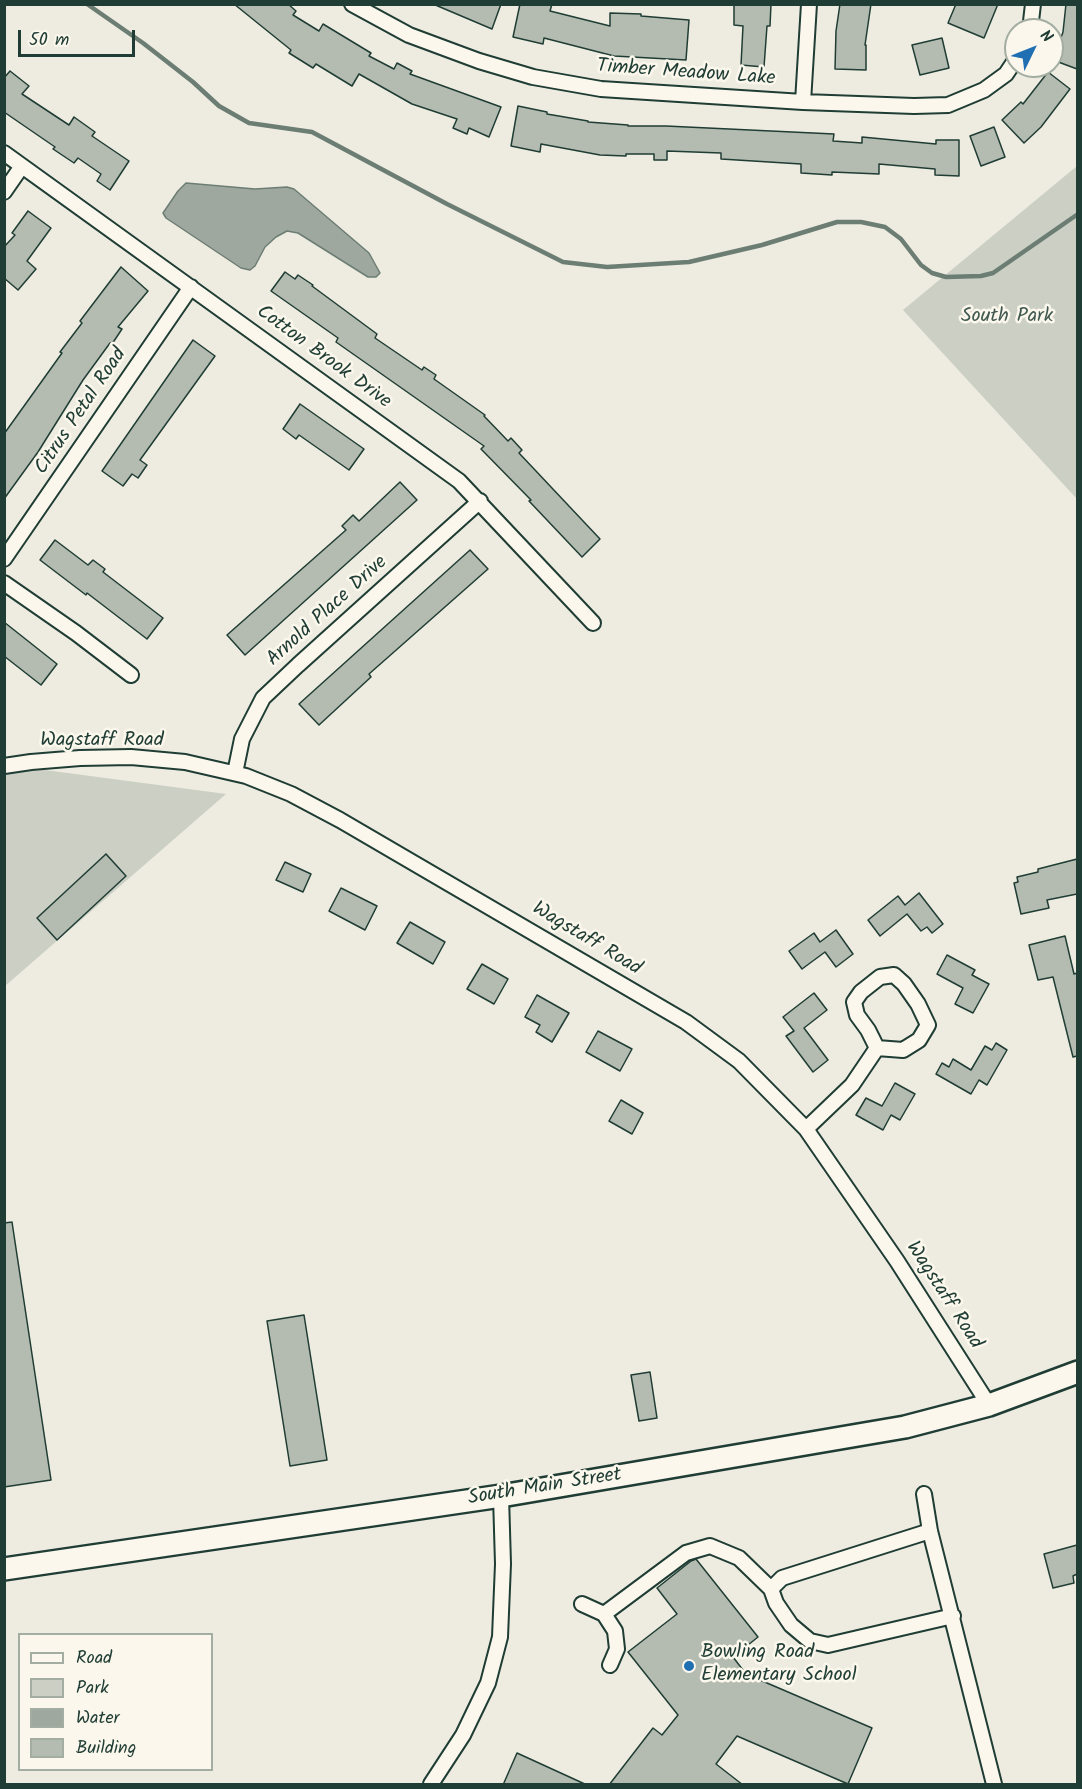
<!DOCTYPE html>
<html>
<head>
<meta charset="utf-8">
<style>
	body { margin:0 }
	#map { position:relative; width:1082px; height:1789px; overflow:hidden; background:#eeece1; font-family:Kalam,sans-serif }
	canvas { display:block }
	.frame { position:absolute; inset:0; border:6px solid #1f3d34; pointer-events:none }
	.legend { position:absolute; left:18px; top:1633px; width:195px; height:138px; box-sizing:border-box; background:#fbf7ec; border:2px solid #a3ada2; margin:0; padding:8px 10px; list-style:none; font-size:18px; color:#1f3d34 }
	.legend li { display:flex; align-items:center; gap:12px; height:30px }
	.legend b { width:30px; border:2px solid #a3ada2 }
	.north { position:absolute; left:1004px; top:18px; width:60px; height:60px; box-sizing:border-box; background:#fbf7ec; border:2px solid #a3ada2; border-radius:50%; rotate:47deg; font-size:16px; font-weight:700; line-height:24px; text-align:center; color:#1f3d34 }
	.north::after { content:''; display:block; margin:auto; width:21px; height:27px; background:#1f6fb2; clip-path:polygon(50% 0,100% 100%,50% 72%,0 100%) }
	.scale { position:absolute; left:18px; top:30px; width:117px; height:27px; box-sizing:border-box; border:3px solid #1f3d34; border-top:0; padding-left:8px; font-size:18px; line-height:21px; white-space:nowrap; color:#1f3d34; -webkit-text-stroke:4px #fbf7ec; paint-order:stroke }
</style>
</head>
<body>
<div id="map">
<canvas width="1082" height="1789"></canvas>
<div class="frame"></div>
<ul class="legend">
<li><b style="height:8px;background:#fbf7ec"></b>Road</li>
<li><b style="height:16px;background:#cbcfc4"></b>Park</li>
<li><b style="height:16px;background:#9fa89f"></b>Water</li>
<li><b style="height:16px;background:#b4bbb0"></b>Building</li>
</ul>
<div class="north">N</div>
<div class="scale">50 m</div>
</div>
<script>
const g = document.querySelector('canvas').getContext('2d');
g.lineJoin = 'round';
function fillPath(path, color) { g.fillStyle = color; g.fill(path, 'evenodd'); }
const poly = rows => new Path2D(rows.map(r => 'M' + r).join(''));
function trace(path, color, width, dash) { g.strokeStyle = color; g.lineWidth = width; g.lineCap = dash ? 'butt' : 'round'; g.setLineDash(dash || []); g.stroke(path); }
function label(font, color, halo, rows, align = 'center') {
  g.font = font + ' Kalam,sans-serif'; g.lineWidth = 5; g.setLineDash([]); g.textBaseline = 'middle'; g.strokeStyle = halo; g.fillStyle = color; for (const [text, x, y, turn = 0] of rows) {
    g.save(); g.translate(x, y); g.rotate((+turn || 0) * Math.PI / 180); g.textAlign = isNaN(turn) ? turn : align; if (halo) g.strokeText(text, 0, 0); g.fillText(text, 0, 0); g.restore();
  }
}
const green = poly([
	[1077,166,1077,499,903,310],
	[30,768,226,794,5,986,5,772]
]);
const water = poly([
	[186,183,255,189,287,187,294,189,369,253,380,273,376,277,368,277,298,233,287,231,276,237,265,247,255,266,250,270,241,268,166,218,163,213,178,191,186,183]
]);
const stream = poly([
	[87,4,143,43,193,82,219,106,249,123,312,132,447,204,563,262,607,267,689,262,762,245,837,222,861,222,885,227,901,239,921,265,932,273,946,277,981,276,993,273,1078,214]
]);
const building = poly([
	[234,4,288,4,296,11,293,15,319,31,323,24,371,53,369,56,394,69,397,63,412,71,410,74,501,107,489,137,469,128,467,134,453,128,457,119,412,104,359,74,352,86,316,64,313,68,289,53,291,50,234,4],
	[433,4,501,4,492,29,433,4],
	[520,4,552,4,550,11,610,26,610,13,641,14,641,16,689,20,686,60,614,56,544,38,543,44,513,37,520,4],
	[734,4,771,4,770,26,767,26,764,67,741,65,743,26,734,25,734,4],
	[840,4,871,4,865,45,866,45,866,70,835,69,836,31,840,4],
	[956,4,998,4,984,38,948,23,956,4],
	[1066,4,1077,4,1077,69,1053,60,1063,32,1066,4],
	[942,38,949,68,920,75,912,45,942,38],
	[10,71,29,86,22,94,69,125,74,117,95,132,92,136,129,161,110,190,97,181,101,174,78,158,74,163,53,149,55,147,4,112,4,78,10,71],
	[1048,72,1070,89,1041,127,1024,143,1002,120,1021,102,1023,104,1048,72],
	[518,106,547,112,547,114,588,121,588,122,628,125,628,126,666,126,834,134,833,141,862,143,862,137,936,144,936,140,959,140,959,176,935,175,935,169,879,164,879,174,832,172,832,175,801,173,801,164,721,159,721,153,667,151,667,160,654,160,654,154,626,154,626,156,600,155,541,144,540,152,511,146,518,106],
	[994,127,1005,157,981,166,970,136,994,127],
	[28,211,51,228,27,261,36,269,18,290,4,278,4,247,15,235,12,233,28,211],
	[121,267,148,291,118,327,122,329,112,344,110,343,83,380,38,452,4,499,4,434,62,353,60,352,82,323,80,321,121,267],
	[285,272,295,279,298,275,313,285,312,286,377,334,375,338,422,370,424,367,436,375,434,379,485,415,484,416,508,441,511,438,522,450,519,453,600,539,582,557,529,501,531,500,481,449,484,446,336,342,338,338,271,291,285,272],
	[193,340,215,356,140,460,147,465,138,478,132,474,123,486,102,471,193,340],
	[300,404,364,449,349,470,299,435,296,439,283,429,300,404],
	[400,482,417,500,245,655,227,635,346,530,342,526,353,515,359,521,400,482],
	[55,540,88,565,93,560,105,569,103,572,163,618,147,639,87,593,86,595,40,560,55,540],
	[470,550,488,569,369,674,371,677,319,725,299,704,470,550],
	[4,622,57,664,41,685,4,656,4,622],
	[106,854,126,876,57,940,37,918,106,854],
	[1077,859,1077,894,1047,900,1049,908,1021,914,1014,883,1018,882,1017,877,1038,872,1038,869,1077,859],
	[285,862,311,874,303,892,276,880,285,862],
	[341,888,377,906,365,930,329,911,341,888],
	[919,893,943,924,932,933,927,927,921,931,907,914,880,936,868,920,898,896,905,905,919,893],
	[410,922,445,942,433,964,397,943,410,922],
	[836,930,853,954,836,967,825,952,802,969,789,951,814,933,820,942,836,930],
	[1065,936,1074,974,1077,973,1077,1056,1073,1057,1053,977,1038,980,1029,945,1065,936],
	[947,955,975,970,972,975,989,984,973,1013,955,1004,963,988,937,974,947,955],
	[482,964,508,979,494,1004,467,989,482,964],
	[814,993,827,1010,804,1028,828,1060,813,1072,786,1036,794,1031,783,1017,814,993],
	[537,995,569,1013,552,1042,536,1032,540,1025,525,1017,537,995],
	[598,1031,632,1049,620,1071,586,1052,598,1031],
	[996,1043,1007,1050,987,1085,979,1080,971,1094,936,1074,942,1063,949,1067,953,1059,971,1070,985,1046,992,1050,996,1043],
	[895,1083,915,1094,900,1120,891,1115,883,1130,856,1115,866,1098,882,1106,895,1083],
	[621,1100,643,1113,632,1134,609,1121,621,1100],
	[12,1222,51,1480,4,1487,4,1223,12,1222],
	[304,1315,327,1460,290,1466,267,1321,304,1315],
	[650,1372,657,1418,639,1421,631,1375,650,1372],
	[1077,1545,1077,1574,1073,1576,1074,1583,1053,1588,1044,1554,1077,1545],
	[696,1559,758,1637,733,1657,746,1674,872,1728,848,1784,737,1736,716,1764,743,1785,609,1785,653,1728,662,1735,678,1715,628,1652,677,1614,657,1588,691,1561,696,1559],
	[517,1753,587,1785,503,1785,517,1753]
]);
const minor = poly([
	[352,4,409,35,479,61,533,77,601,89,803,102,914,106,948,105,984,90,1006,74,1016,59],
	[1030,30,1033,4],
	[803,102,809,4],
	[4,153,459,481,593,623],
	[4,192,22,166],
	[4,559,191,287],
	[4,583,76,633,131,675],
	[4,766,31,762,80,758,131,757,185,762,246,776,291,794,340,820,686,1022,739,1061,806,1129,897,1261,989,1405],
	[235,773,242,739,263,698,298,665,480,501],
	[806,1129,852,1085,877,1048,903,1050,919,1040,928,1025,918,1004,904,984,894,975,880,977,861,992,854,1002,857,1015,868,1030,877,1048],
	[924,1494,930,1531,994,1784],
	[930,1531,782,1578,771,1589,776,1603,791,1625,810,1641,828,1645,953,1616],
	[582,1604,604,1614,686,1553,710,1546,739,1558,771,1589],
	[604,1614,615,1631,617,1649,610,1665],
	[431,1784,463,1735,488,1683,500,1637,503,1564,501,1496]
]);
const trunk = poly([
	[4,1569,501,1496,905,1427,989,1405,1078,1372]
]);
const markers = [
	[689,1666,6,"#1f6fb2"]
];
const streetNames = [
	["Timber Meadow Lake",686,74,4],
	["Cotton Brook Drive",323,358,36],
	["Citrus Petal Road",82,412,-56],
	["Arnold Place Drive",328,612,-42],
	["Wagstaff Road",102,742],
	["Wagstaff Road",586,940,31],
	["Wagstaff Road",943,1296,57],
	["South Main Street",545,1488,-9]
];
const parkNames = [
	["South Park",1007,318]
];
const poiNames = [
	["Bowling Road",701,1654],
	["Elementary School",701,1677]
];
fillPath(green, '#cbcfc4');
fillPath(water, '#9fa89f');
trace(water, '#6c7d74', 1.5);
trace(stream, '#6c7d74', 4.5);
fillPath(building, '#b4bbb0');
trace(building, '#1f3d34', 1.5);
trace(minor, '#1f3d34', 18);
trace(trunk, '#1f3d34', 26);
trace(minor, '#fbf7ec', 14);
trace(trunk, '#fbf7ec', 21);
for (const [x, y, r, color] of markers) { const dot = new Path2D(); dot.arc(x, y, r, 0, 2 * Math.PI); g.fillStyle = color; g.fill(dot); trace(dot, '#fbf7ec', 2); }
label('20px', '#1f3d34', '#fbf7ec', streetNames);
label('20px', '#415a51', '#fbf7ec', parkNames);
label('20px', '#1f3d34', '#fbf7ec', poiNames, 'left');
</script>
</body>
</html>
